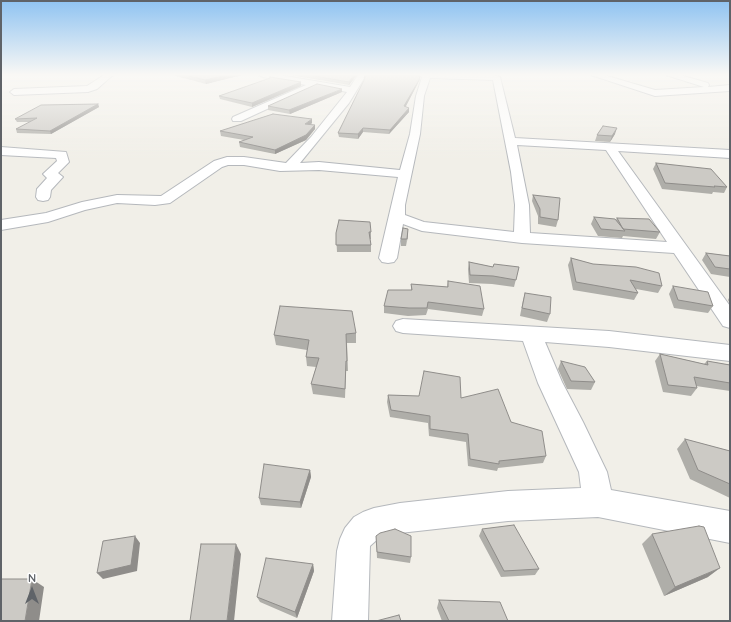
<!DOCTYPE html>
<html>
<head>
<meta charset="utf-8">
<style>
	body { margin:0 }
	#map { position:relative; width:731px; height:622px; overflow:hidden; background:#f1efe8; font-family:Quicksand,sans-serif }
	canvas { display:block }
	.frame { position:absolute; inset:0; border:2px solid #5f6368; pointer-events:none }
	.north { position:absolute; left:12px; top:570px; width:40px; height:40px; -webkit-text-stroke:3px #fff; paint-order:stroke; rotate:0deg; font-size:11px; font-weight:700; line-height:16px; text-align:center; color:#5f6368 }
	.north::after { content:''; display:block; margin:auto; width:14px; height:18px; background:#5f6368; clip-path:polygon(50% 0,100% 100%,50% 72%,0 100%) }
</style>
</head>
<body>
<div id="map">
<canvas width="731" height="622"></canvas>
<div class="frame"></div>
<div class="north">N</div>
</div>
<script>
const g = document.querySelector('canvas').getContext('2d');
g.lineJoin = 'round';
const poly = rows => new Path2D(rows.map(r => 'M' + r).join(''));
function trace(path, color, width, dash) { g.strokeStyle = color; g.lineWidth = width; g.lineCap = dash ? 'butt' : 'round'; g.setLineDash(dash || []); g.stroke(path); }
function fillPath(path, color) { g.fillStyle = color; g.fill(path, 'evenodd'); }
const minor = poly([
	[104,75,113,75,97,89,88,92,14,95,10,92,14,89,87,86,104,75],
	[259,75,279,75,350,87,358,75,366,75,349,103,300,163,319,162,400,170,410,134,416,96,422,77,420,75,493,75,500,77,515,138,730,150,730,158,618,151,730,306,730,328,723,326,674,253,522,243,422,231,403,224,397,258,394,262,388,263,382,262,379,258,398,177,319,170,280,171,244,165,228,165,222,167,170,203,155,205,117,203,85,210,48,222,1,230,1,220,46,213,82,202,117,195,161,196,214,161,227,157,244,157,286,163,311,137,347,92,317,86,241,121,233,121,232,119,233,117,306,85,263,77,259,75],
	[430,78,493,80,511,172,515,205,514,232,424,222,405,215,405,205,420,134,424,96,430,78],
	[517,145,606,150,667,242,530,233,529,205,517,145],
	[591,75,604,75,655,90,704,87,666,75,680,75,708,83,709,85,708,87,730,85,730,91,655,96,591,75],
	[1,147,66,152,69,162,58,173,63,177,51,190,50,197,48,200,43,201,38,200,36,197,37,189,47,178,43,174,57,161,56,158,1,155,1,147],
	[403,319,609,331,730,345,730,361,609,347,545,342,562,382,583,422,607,472,611,490,730,511,730,543,598,517,508,521,400,533,379,538,370,546,368,621,332,621,337,551,340,539,345,528,354,517,363,512,374,508,400,503,508,491,581,488,579,472,538,383,523,341,403,333,396,331,393,326,396,321,403,319]
]);
const wall = poly([
	[172,75,242,75,206,84],
	[290,75,357,75,349,85],
	[365,75,417,75,417,76,420,80,418,83,405,107,409,112,389,134,363,132,358,139,339,137,338,133,364,80],
	[270,79,301,82,301,86,252,107,220,99,219,96],
	[342,92,290,114,268,110,268,106],
	[98,104,99,107,51,134,17,133,16,129,30,122,17,122,15,119],
	[312,123,310,125,315,125,315,129,306,140,275,154,240,147,239,142,244,140,221,136,220,131],
	[615,134,610,142,595,141,597,135],
	[656,163,727,187,724,193,713,192,712,194,662,189,653,169],
	[533,195,558,220,556,227,538,224,538,216,532,201],
	[594,217,616,220,617,218,660,232,656,239,623,236,622,238,598,236,591,224],
	[408,229,406,246,401,246,401,239],
	[371,232,371,239,370,239,371,245,371,252,337,252,336,233],
	[706,253,730,256,730,277,711,274,702,260],
	[571,258,593,264,662,286,658,293,636,289,638,293,634,300,573,290,568,265],
	[469,262,493,267,519,267,514,287,492,284,469,283,468,269],
	[448,281,484,309,482,316,428,309,426,315,408,316,384,313,384,306,411,290,411,284,447,287],
	[673,286,713,306,708,313,674,308,669,294],
	[525,293,550,314,547,322,520,316,523,300],
	[730,296,730,304,728,300],
	[356,333,356,343,347,343,348,371,346,371,345,398,313,394,311,384,316,367,307,366,306,357,307,350,276,345,274,335],
	[660,354,704,364,707,361,730,365,730,391,696,386,697,388,691,396,663,392,655,361],
	[561,361,595,382,591,390,567,389,558,369],
	[388,395,461,398,511,422,546,456,543,463,498,468,497,471,468,466,466,442,429,436,428,423,390,417,387,402],
	[685,439,730,451,730,498,690,479,677,449],
	[310,470,311,477,301,508,261,505,259,498],
	[482,529,539,569,535,575,501,577,479,536],
	[652,534,708,577,664,596,642,544],
	[376,536,411,557,410,563,377,558],
	[313,564,314,571,297,618,260,602,257,597],
	[439,600,508,621,442,621,437,608]
]);
const shadedWall = poly([
	[227,75,242,75,206,84,205,80],
	[354,75,357,75,349,85,349,82],
	[420,76,418,83,404,110,404,106],
	[301,82,301,86,252,107,252,103],
	[342,89,342,92,290,114,289,110],
	[98,104,99,107,51,134,50,131],
	[409,108,409,112,389,134,390,130],
	[312,119,312,123,305,129,305,124],
	[315,125,315,129,306,140,275,154,275,150],
	[363,128,363,132,358,139,358,134],
	[617,128,615,134,610,142,612,136],
	[408,229,408,236,406,246,407,239],
	[310,470,311,477,301,508,300,502],
	[135,536,140,543,137,571,103,579,97,573],
	[236,544,241,554,234,621,227,621],
	[313,564,314,571,297,618,295,612],
	[720,568,708,577,664,596,675,587],
	[32,579,44,587,39,621,25,621]
]);
const building = poly([
	[185,75,227,75,205,80,185,75],
	[309,75,354,75,349,82,309,75],
	[365,75,416,75,415,76,420,76,419,80,404,106,409,108,390,130,363,128,358,134,338,133,366,76,364,78,365,75],
	[270,77,301,82,252,103,219,96,270,78,270,77],
	[317,84,342,89,289,110,268,106,317,84],
	[98,104,50,131,16,129,37,118,15,119,41,105,98,104],
	[273,114,312,119,305,124,315,125,306,135,275,150,239,142,253,137,220,131,273,114],
	[603,126,617,128,612,136,597,135,603,126],
	[656,163,711,169,727,187,714,186,715,187,665,183,656,163],
	[533,195,560,198,558,220,540,217,540,209,533,195],
	[594,217,615,219,625,231,601,229,594,217],
	[617,218,649,219,660,232,623,229,617,218],
	[339,220,370,222,371,232,369,232,371,245,336,245,336,233,339,220],
	[403,228,408,229,407,239,401,239,403,228],
	[706,253,730,256,730,269,715,267,706,253],
	[571,258,593,264,636,267,659,273,662,286,630,280,638,293,576,282,571,258],
	[469,262,493,267,494,264,519,267,516,280,493,276,470,275,469,262],
	[448,281,480,286,484,309,428,302,427,308,409,308,384,306,388,290,412,290,411,284,448,287,448,281],
	[673,286,708,292,713,306,678,300,673,286],
	[525,293,551,297,550,314,522,308,525,293],
	[280,306,352,311,356,333,346,334,347,361,346,361,345,389,311,384,319,358,306,357,309,340,274,335,280,306],
	[660,354,708,365,707,361,730,365,730,383,694,377,697,388,668,385,660,354],
	[561,361,585,367,595,382,571,381,561,361],
	[424,371,460,377,461,398,498,389,511,422,542,431,546,456,499,461,499,464,470,459,468,434,430,429,430,416,391,410,388,395,419,396,424,371],
	[685,439,730,451,730,484,698,470,685,439],
	[264,464,310,470,300,502,259,498,264,464],
	[514,525,539,569,504,571,482,529,514,525],
	[699,526,704,527,720,568,675,587,652,534,699,526],
	[395,529,411,536,411,557,377,552,376,536,380,533,395,529],
	[135,536,131,565,97,573,103,541,135,536],
	[201,544,236,544,227,621,190,621,201,544],
	[266,558,313,564,295,612,257,597,266,558],
	[1,579,32,579,25,621,1,621,1,579],
	[439,600,500,602,508,621,449,621,439,600],
	[399,615,401,621,376,621,399,615]
]);
trace(minor, '#b5b8bc', 2);
fillPath(minor, '#fff');
fillPath(wall, '#afaea9');
fillPath(shadedWall, '#8f8d8a');
fillPath(building, '#cccac5');
trace(building, '#8f8d8a', 1);
const sky = g.createLinearGradient(0, 0, 0, 162);
sky.addColorStop(0, '#8fc3f1');
sky.addColorStop(0.46, '#f9f8f5');
sky.addColorStop(1, '#f9f8f500');
g.fillStyle = sky;
g.fillRect(0, 0, 731, 162);
</script>
</body>
</html>
